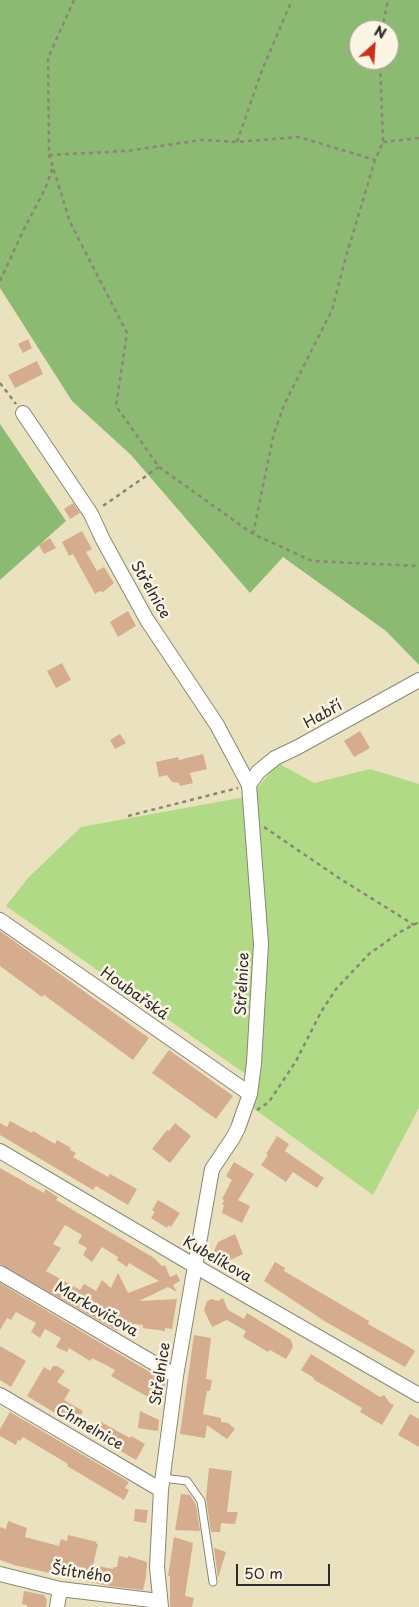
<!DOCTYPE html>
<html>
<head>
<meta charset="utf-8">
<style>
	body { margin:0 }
	#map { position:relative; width:419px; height:1607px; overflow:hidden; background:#eae2bf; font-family:"Playpen Sans",sans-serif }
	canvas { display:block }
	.north { position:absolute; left:349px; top:20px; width:50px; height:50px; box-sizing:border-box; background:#fcf5e5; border:1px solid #a8a49b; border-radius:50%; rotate:26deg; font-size:14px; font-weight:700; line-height:20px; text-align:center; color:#2b2b2b }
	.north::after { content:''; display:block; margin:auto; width:18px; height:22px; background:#c8321e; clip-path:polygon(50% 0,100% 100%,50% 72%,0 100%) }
	.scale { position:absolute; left:236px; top:1564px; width:94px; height:22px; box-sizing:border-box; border:2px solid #2b2b2b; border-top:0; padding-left:6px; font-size:15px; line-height:18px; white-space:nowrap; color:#2b2b2b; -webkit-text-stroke:4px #fcf5e5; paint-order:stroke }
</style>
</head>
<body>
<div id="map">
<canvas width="419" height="1607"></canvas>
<div class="north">N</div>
<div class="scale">50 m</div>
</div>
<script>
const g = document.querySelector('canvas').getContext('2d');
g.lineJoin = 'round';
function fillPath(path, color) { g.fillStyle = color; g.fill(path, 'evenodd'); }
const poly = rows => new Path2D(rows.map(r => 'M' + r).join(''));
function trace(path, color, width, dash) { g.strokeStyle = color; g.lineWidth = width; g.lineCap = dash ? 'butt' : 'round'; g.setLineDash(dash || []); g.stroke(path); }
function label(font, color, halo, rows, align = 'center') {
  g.font = font + ' "Playpen Sans",sans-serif'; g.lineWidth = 5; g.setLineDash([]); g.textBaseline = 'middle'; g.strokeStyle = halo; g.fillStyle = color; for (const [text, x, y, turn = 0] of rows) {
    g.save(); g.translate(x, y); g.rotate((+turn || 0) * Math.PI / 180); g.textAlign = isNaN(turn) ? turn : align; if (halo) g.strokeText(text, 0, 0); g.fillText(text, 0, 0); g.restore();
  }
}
const green = poly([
	[278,763,314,783,370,769,419,784,419,1108,373,1195,253,1108,257,1082,6,906,28,878,81,827,245,797,255,791]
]);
const forest = poly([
	[0,0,419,0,419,665,386,631,283,557,250,593,131,455,72,401,0,288],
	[359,30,389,30,389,60,359,60],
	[0,424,66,521,0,580]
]);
const building = poly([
	[28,339,32,348,23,353,18,344],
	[37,361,43,374,15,388,8,375],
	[73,503,80,513,70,519,64,509],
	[82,531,92,549,86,552,97,571,104,567,114,583,103,592,100,591,95,594,73,554,69,556,62,542],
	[50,538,56,548,44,554,39,545],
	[128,611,136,626,118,637,110,622],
	[62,663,71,680,56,688,47,671],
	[360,731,370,748,354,757,344,741],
	[120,734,126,743,115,749,110,740],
	[203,754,207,769,190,773,193,783,180,786,179,783,172,782,167,775,159,777,156,762,178,757,179,760],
	[0,931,149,1038,133,1060,44,995,42,997,0,966],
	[169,1050,233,1096,216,1119,152,1073],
	[10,1121,32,1133,33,1131,55,1144,57,1140,71,1148,70,1150,76,1153,73,1157,108,1177,110,1174,137,1189,128,1205,96,1186,93,1190,0,1135,0,1123,7,1127],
	[175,1123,191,1136,170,1163,152,1149,167,1130,169,1131],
	[277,1136,289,1144,285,1151,324,1178,317,1188,293,1172,286,1182,261,1165,268,1155,266,1154],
	[234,1162,254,1174,238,1200,250,1206,242,1223,222,1213,224,1205,222,1205,224,1200,222,1199,232,1180,226,1176],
	[0,1168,44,1193,45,1189,58,1197,56,1200,154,1258,162,1266,165,1265,170,1277,177,1274,180,1281,173,1285,177,1292,168,1287,139,1301,177,1299,172,1329,165,1328,165,1331,143,1328,143,1325,124,1323,123,1326,121,1324,117,1331,0,1264],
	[65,1225,82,1235,78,1243,87,1248,83,1255,92,1262,102,1247,118,1257,117,1260,127,1267,129,1263,159,1281,128,1293,118,1273,111,1288,102,1280,96,1291,84,1284,80,1290,46,1271,61,1248,53,1244],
	[158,1200,180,1213,171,1227,168,1225,167,1228,151,1218,155,1212,152,1210],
	[235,1234,243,1254,224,1263,222,1257,216,1256,214,1251,218,1242],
	[275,1262,285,1268,284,1271,369,1321,368,1324,409,1347,415,1351,405,1367,326,1322,264,1281],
	[0,1283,163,1380,165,1383,162,1405,111,1376,115,1370,104,1364,92,1358,90,1361,69,1348,67,1352,56,1347,61,1338,45,1329,40,1338,31,1332,36,1323,16,1312,11,1320,7,1318,0,1330],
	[223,1298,228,1310,244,1319,247,1313,291,1340,293,1347,286,1359,270,1350,268,1352,243,1337,246,1331,227,1320,212,1327,204,1310,207,1301,212,1299,218,1301],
	[194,1335,211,1338,206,1379,212,1380,210,1391,207,1391,203,1414,221,1418,221,1422,228,1423,235,1429,227,1439,207,1425,205,1438,180,1434],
	[0,1346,26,1361,11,1387,0,1380],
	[311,1354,380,1397,384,1395,390,1403,394,1405,382,1425,360,1412,362,1408,313,1379,314,1378,301,1370],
	[53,1366,57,1366,65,1371,57,1382,70,1390,64,1400,83,1411,75,1425,27,1396,44,1367,50,1371],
	[140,1411,159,1420,158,1431,138,1428],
	[10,1412,129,1482,125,1488,129,1490,124,1500,79,1473,67,1466,68,1464,23,1437,20,1441,18,1440,16,1445,0,1436,0,1429],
	[410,1414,419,1419,419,1447,398,1435],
	[101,1422,130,1438,131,1436,145,1444,136,1460,93,1435],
	[209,1468,232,1471,227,1512,238,1512,235,1524,221,1523,220,1532,211,1532,206,1498],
	[181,1494,190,1495,196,1505,200,1531,175,1530],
	[135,1509,148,1510,146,1523,134,1521],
	[8,1521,27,1528,25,1537,59,1546,61,1539,67,1541,68,1535,97,1542,96,1544,98,1544,93,1565,113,1569,114,1567,117,1567,119,1556,128,1558,128,1556,147,1562,146,1577,143,1590,108,1586,14,1565,0,1560,0,1527,6,1529],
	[174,1537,193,1543,185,1596,194,1598,192,1607,170,1607,170,1576,168,1576],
	[214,1548,226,1552,218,1578,214,1549],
	[24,1591,44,1595,47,1600,46,1607,27,1607,27,1605,22,1604]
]);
const path = poly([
	[74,0,48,58,49,155,70,222,127,333,116,406,159,467,100,508],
	[382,30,388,0],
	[237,142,262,70,292,0],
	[383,142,419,138],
	[49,155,127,151,201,140,237,142,299,137,375,160],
	[0,281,23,231,45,189,53,167],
	[0,383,16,404],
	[159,467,253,534,312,561,419,566],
	[253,534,274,433,285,403,332,310,345,260,375,160,383,142,380,60],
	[128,816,238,788],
	[264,827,339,878,414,925],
	[257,1110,269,1102,296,1061,321,1012,336,989,369,954,400,932,419,922]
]);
const service = poly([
	[163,1478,187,1481,201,1501,213,1582]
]);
const minor = poly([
	[23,413,91,514,103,540,147,620,217,725,249,785,261,944,254,1063,250,1094,238,1128,233,1138,212,1169,195,1266,176,1376,161,1490,157,1567,161,1607],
	[249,785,258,772,275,758,298,747,419,680],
	[0,920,250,1094],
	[0,1151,195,1266,419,1395],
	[0,1273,176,1376],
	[0,1395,161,1490],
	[0,1574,60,1589,159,1601],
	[57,1607,60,1589]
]);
const streetNames = [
	["Střelnice",150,590,60],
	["Habří",323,715,-29],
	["Střelnice",243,984,-87],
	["Houbařská",134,994,35],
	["Kubelíkova",217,1260,30],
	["Markovičova",96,1310,30],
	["Střelnice",161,1374,-81],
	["Chmelnice",89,1428,30],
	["Štítného",81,1574,8]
];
fillPath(green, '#b0da85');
fillPath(forest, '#8cba72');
fillPath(building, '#d5ac8e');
trace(service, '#8a8675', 9);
trace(minor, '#8a8675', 16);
trace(path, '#8a8675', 2.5, [4, 4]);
trace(service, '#fff', 7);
trace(minor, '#fff', 14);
label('15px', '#2b2b2b', '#fcf5e5', streetNames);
</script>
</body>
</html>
